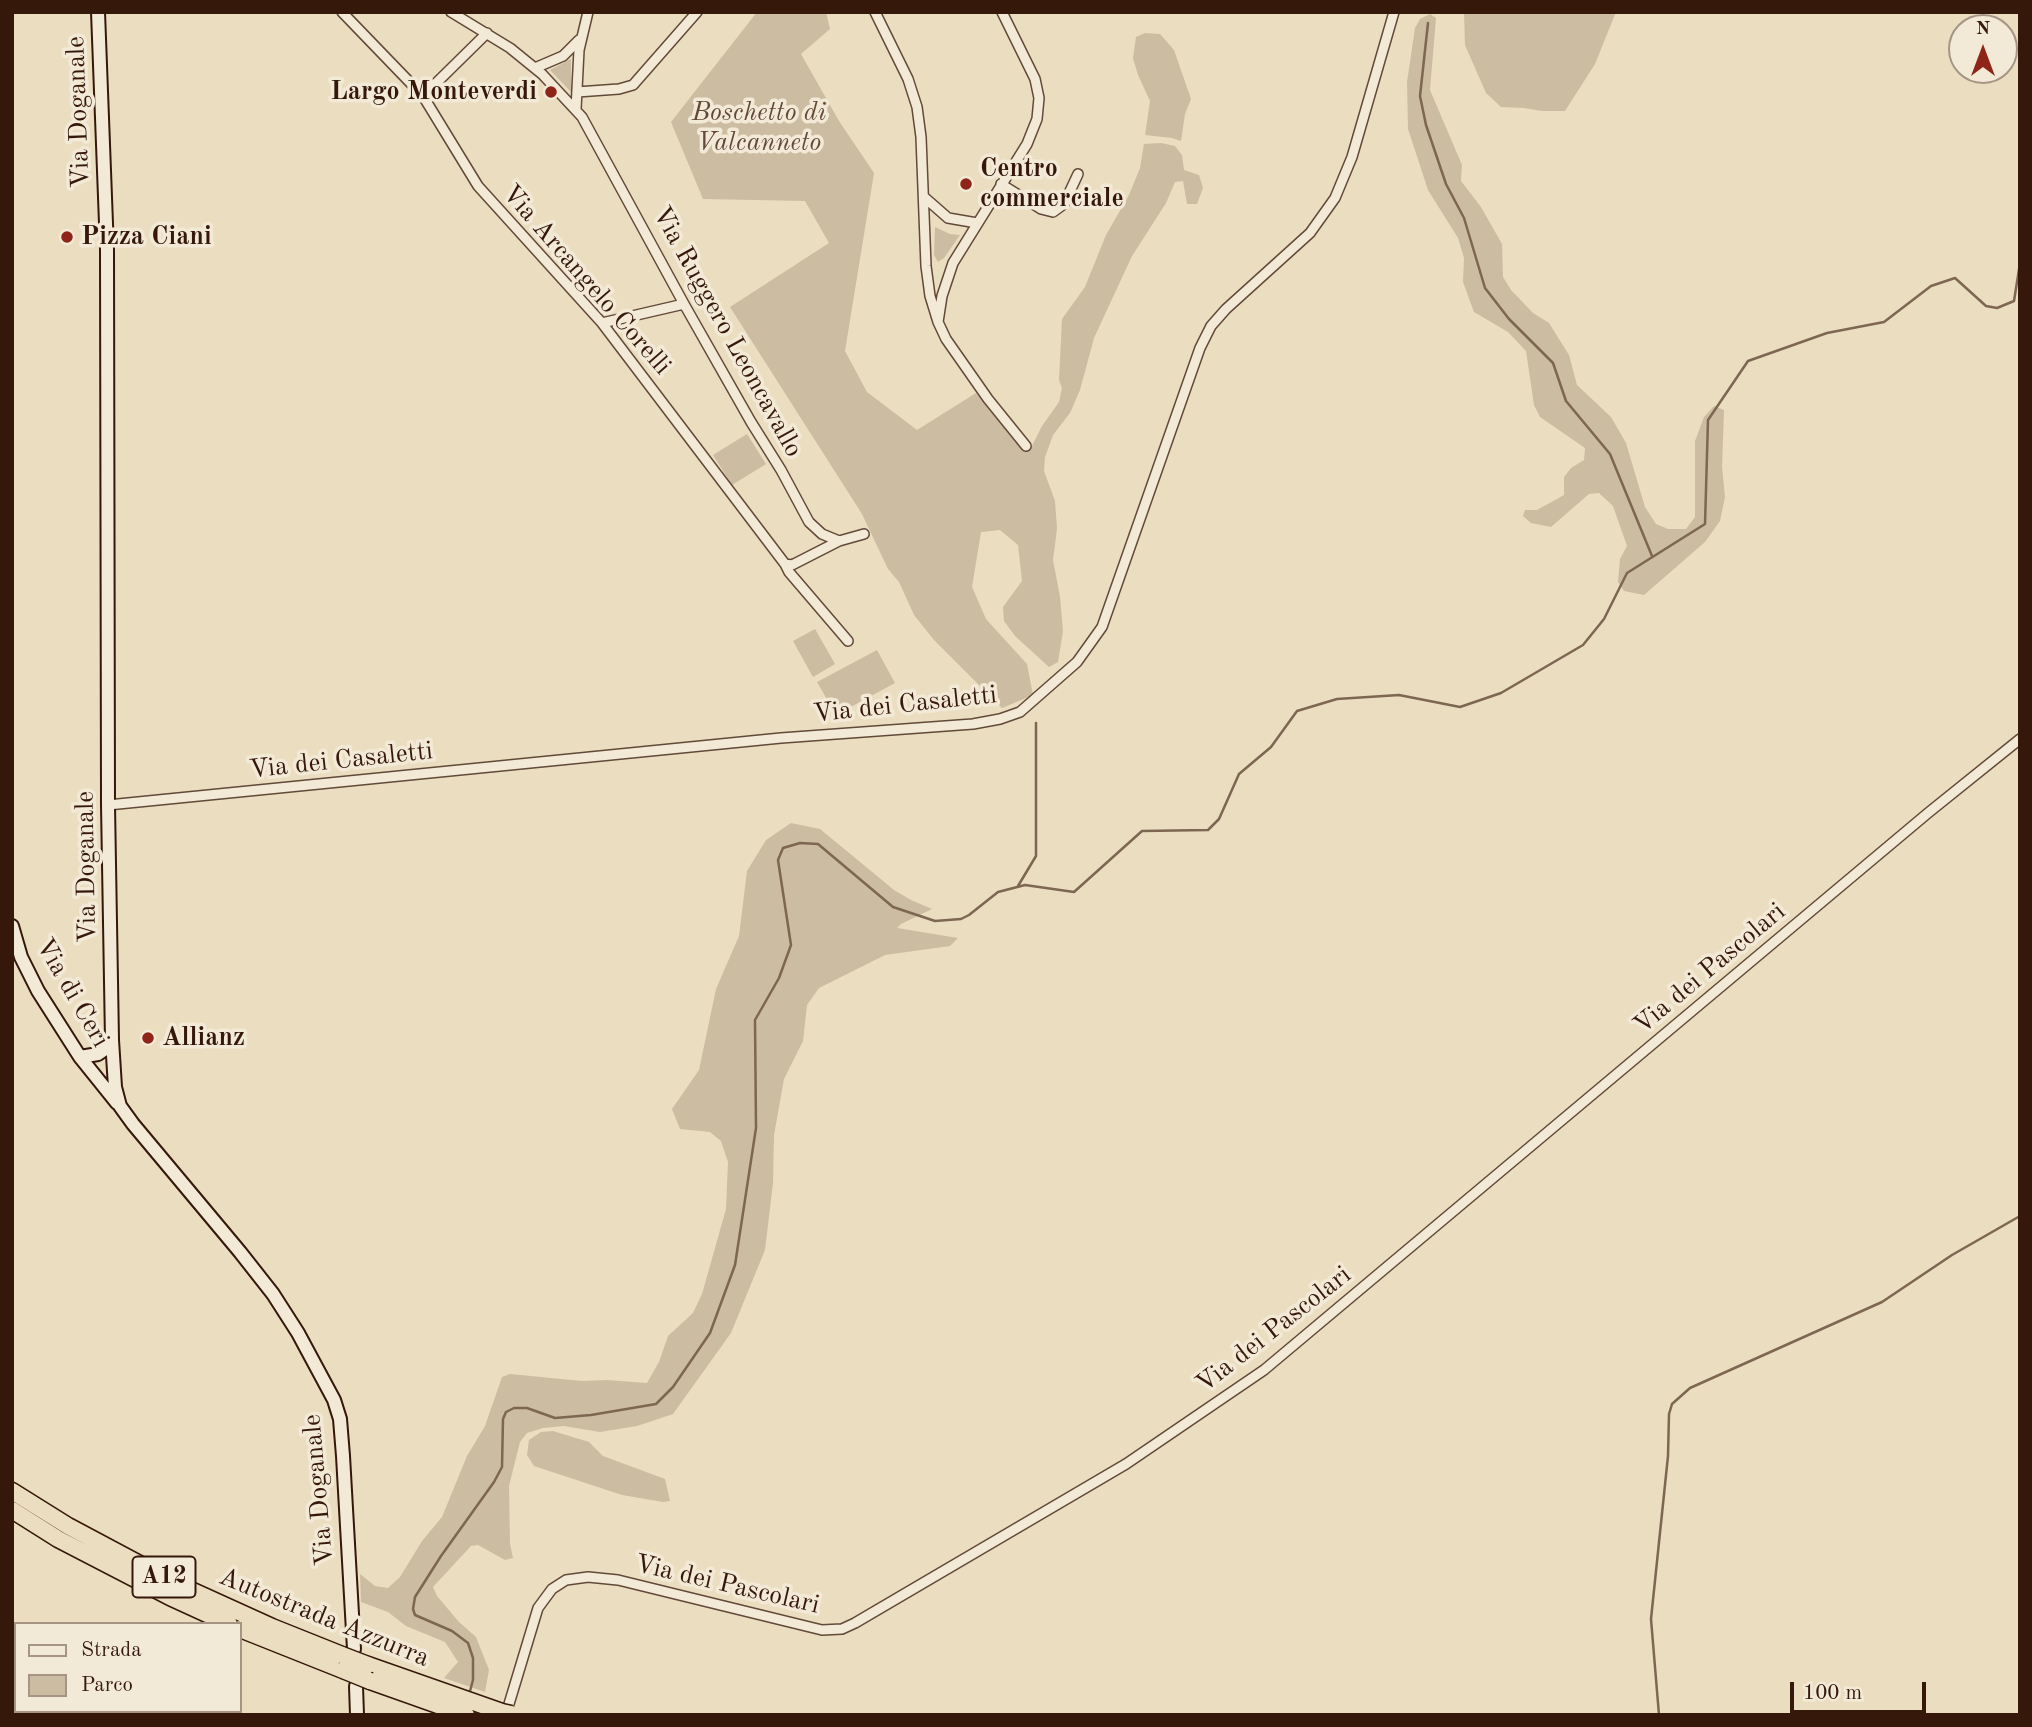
<!DOCTYPE html>
<html>
<head>
<meta charset="utf-8">
<style>
	body { margin:0 }
	#map { position:relative; width:2032px; height:1727px; overflow:hidden; background:#ebddc0; font-family:"Old Standard TT",serif }
	canvas { display:block }
	.frame { position:absolute; inset:0; border:14px solid #35180a; pointer-events:none }
	.legend { position:absolute; left:14px; top:1622px; width:228px; height:91px; box-sizing:border-box; background:#f2e9d6; border:2px solid #a69584; margin:0; padding:9px 12px; list-style:none; font-size:21px; color:#35180a }
	.legend li { display:flex; align-items:center; gap:14px; height:35px }
	.legend b { width:35px; border:2px solid #a69584 }
	.north { position:absolute; left:1948px; top:14px; width:70px; height:70px; box-sizing:border-box; background:#f2e9d6; border:2px solid #a69584; border-radius:50%; rotate:0deg; font-size:19px; font-weight:700; line-height:28px; text-align:center; color:#35180a }
	.north::after { content:''; display:block; margin:auto; width:24px; height:32px; background:#8f2418; clip-path:polygon(50% 0,100% 100%,50% 72%,0 100%) }
	.scale { position:absolute; left:1790px; top:1682px; width:136px; height:32px; box-sizing:border-box; border:4px solid #35180a; border-top:0; padding-left:9px; font-size:21px; line-height:24px; white-space:nowrap; color:#35180a; -webkit-text-stroke:5px #f2e9d6; paint-order:stroke }
</style>
</head>
<body>
<div id="map">
<canvas width="2032" height="1727"></canvas>
<div class="frame"></div>
<ul class="legend">
<li><b style="height:9px;background:#f2e9d6"></b>Strada</li>
<li><b style="height:19px;background:#ccbca1"></b>Parco</li>
</ul>
<div class="north">N</div>
<div class="scale">100 m</div>
</div>
<script>
const g = document.querySelector('canvas').getContext('2d');
g.lineJoin = 'round';
function fillPath(path, color) { g.fillStyle = color; g.fill(path, 'evenodd'); }
const poly = rows => new Path2D(rows.map(r => 'M' + r).join(''));
function trace(path, color, width, dash) { g.strokeStyle = color; g.lineWidth = width; g.lineCap = dash ? 'butt' : 'round'; g.setLineDash(dash || []); g.stroke(path); }
function label(font, color, halo, rows, align = 'center') {
  g.font = font + ' "Old Standard TT",serif'; g.lineWidth = 7; g.setLineDash([]); g.textBaseline = 'middle'; g.strokeStyle = halo; g.fillStyle = color; for (const [text, x, y, turn = 0] of rows) {
    g.save(); g.translate(x, y); g.rotate((+turn || 0) * Math.PI / 180); g.textAlign = isNaN(turn) ? turn : align; if (halo) g.strokeText(text, 0, 0); g.fillText(text, 0, 0); g.restore();
  }
}
const green = poly([
	[757,12,826,12,830,29,801,54,839,121,874,173,845,351,867,392,917,430,976,393,1010,435,1028,448,1032,446,1042,426,1059,402,1062,388,1059,380,1062,319,1085,287,1106,235,1129,195,1140,168,1144,144,1161,143,1175,146,1182,155,1184,170,1199,175,1203,188,1197,204,1187,204,1183,181,1175,182,1166,203,1132,256,1094,338,1080,390,1070,413,1053,435,1045,457,1044,471,1055,501,1057,529,1053,560,1060,597,1063,631,1058,662,1049,667,1015,636,1004,621,1003,607,1022,581,1018,545,1000,530,981,532,972,587,986,619,1027,664,1033,695,1002,708,934,640,914,615,899,582,888,569,862,514,730,307,829,243,805,201,703,199,671,122],
	[1464,12,1616,12,1595,64,1565,111,1542,111,1524,108,1501,107,1486,93,1465,45],
	[1430,14,1436,18,1430,90,1462,165,1461,181,1481,207,1502,244,1503,277,1511,290,1533,313,1549,323,1569,355,1577,385,1611,417,1626,443,1645,507,1656,524,1668,529,1686,529,1695,517,1695,441,1704,417,1714,406,1724,410,1722,467,1725,497,1720,521,1705,542,1644,595,1624,591,1618,582,1620,559,1627,546,1613,506,1599,493,1589,494,1551,527,1531,523,1523,516,1525,510,1537,510,1564,495,1564,477,1571,468,1584,460,1585,448,1540,417,1534,405,1526,351,1508,332,1474,312,1463,282,1464,258,1458,238,1428,190,1408,129,1407,82,1415,28,1420,19],
	[1145,33,1160,34,1174,50,1191,99,1185,114,1181,141,1172,138,1145,135,1150,101,1138,75,1133,58,1136,37],
	[571,59,571,92,550,70],
	[935,227,950,234,960,235,944,258,938,262,934,255],
	[747,434,766,464,732,485,713,455],
	[815,629,835,664,813,677,793,641],
	[877,650,895,683,836,715,817,682],
	[791,823,820,829,894,890,911,900,932,909,901,924,897,928,958,938,950,946,885,955,819,988,807,1005,803,1041,784,1079,774,1135,773,1183,765,1250,731,1333,673,1414,637,1426,600,1432,564,1426,543,1428,527,1433,520,1442,509,1486,510,1544,513,1558,505,1560,478,1545,471,1546,433,1587,437,1596,459,1622,476,1637,489,1670,485,1692,444,1678,458,1662,445,1642,406,1626,388,1612,361,1602,360,1574,375,1586,388,1588,400,1577,422,1541,442,1517,467,1456,485,1426,502,1377,510,1374,582,1381,607,1380,647,1383,659,1362,668,1336,693,1313,702,1294,726,1209,728,1162,721,1141,710,1132,680,1129,672,1109,699,1070,716,989,739,936,747,871,766,840],
	[553,1431,589,1442,603,1456,665,1479,670,1501,663,1502,622,1495,534,1466,527,1455,529,1440,541,1432]
]);
const stream = poly([
	[1428,23,1420,96,1426,125,1446,184,1464,218,1485,288,1509,319,1553,363,1566,401,1610,454,1652,556],
	[1018,886,1036,856,1036,723],
	[470,1691,473,1680,473,1658,468,1643,452,1631,415,1615,413,1609,415,1597,441,1556,494,1482,502,1467,503,1419,506,1412,514,1408,527,1408,555,1418,591,1415,656,1404,673,1387,710,1333,735,1265,756,1128,755,1020,779,978,791,945,778,860,783,848,800,843,818,844,893,907,935,921,961,919,969,915,998,892,1025,885,1074,892,1142,831,1208,830,1219,819,1239,774,1271,747,1297,711,1337,699,1399,695,1460,707,1501,693,1583,645,1604,619,1627,573,1705,524,1708,420,1748,361,1827,333,1884,322,1931,286,1955,278,1986,306,1997,308,2014,301,2020,263],
	[1659,1715,1651,1619,1668,1456,1669,1414,1672,1404,1690,1388,1882,1302,1952,1255,2020,1216]
]);
const street = poly([
	[342,12,423,96,478,186,602,323,785,564,792,565,839,541],
	[451,12,510,48,542,74,582,117,684,304,751,422,781,470,809,522,822,534,839,541,864,534],
	[875,12,908,79,917,107,921,137,926,266,930,296,938,322,942,296,953,263,1027,144,1037,119,1039,98,1035,79,1002,12],
	[535,68,563,56,579,40],
	[577,92,619,89,633,85,697,12],
	[423,96,487,33],
	[576,109,579,50,588,12],
	[1001,184,1041,209,1053,212,1064,204,1078,174],
	[924,197,948,218,977,223],
	[938,322,946,339,988,399,1026,446],
	[602,323,684,304],
	[785,564,789,572,848,641],
	[108,805,781,738,973,724,1000,719,1020,712,1077,662,1102,627,1200,348,1211,326,1226,309,1310,233,1335,198,1352,157,1394,12],
	[509,1704,538,1608,552,1589,566,1580,588,1577,618,1580,822,1630,842,1629,855,1623,1126,1464,1264,1370,1928,813,2020,739]
]);
const secondary = poly([
	[98,12,107,250,108,805,112,1040,115,1087,120,1106,133,1124,240,1252,273,1294,298,1333,334,1400,340,1419,343,1456,354,1649],
	[12,926,21,957,38,991,80,1057,117,1103],
	[80,1057,98,1054,108,1047,112,1040],
	[356,1686,357,1715]
]);
const highway = poly([
	[12,1491,68,1526,175,1583,272,1627,342,1655],
	[12,1510,58,1539,170,1597,229,1624],
	[240,1629,343,1670],
	[368,1665,502,1712],
	[370,1681,466,1715]
]);
const highwayBridge = poly([
	[342,1655,368,1665],
	[343,1670,370,1681],
	[502,1712,511,1714]
]);
const markers = [
	[551,92,7,"#8f2418"],
	[966,184,7,"#8f2418"],
	[67,237,7,"#8f2418"],
	[148,1038,7,"#8f2418"]
];
const shields = [
	[164,1577,63]
];
const shieldNames = [
	["A12",164,1577]
];
const poiNames = [
	["Largo Monteverdi",537,92,"right"],
	["Centro",980,169],
	["commerciale",980,199],
	["Pizza Ciani",81,237],
	["Allianz",162,1038]
];
const streetNames = [
	["Via Doganale",79,112,-92],
	["Via Arcangelo Corelli",586,280,49],
	["Via Ruggero Leoncavallo",727,332,61],
	["Via dei Casaletti",905,705,-6],
	["Via dei Casaletti",341,761,-6],
	["Via Doganale",87,867,-91],
	["Via dei Pascolari",1710,969,-40],
	["Via di Ceri",72,993,60],
	["Via dei Pascolari",1274,1330,-38],
	["Via Doganale",319,1490,-95],
	["Via dei Pascolari",727,1585,13],
	["Autostrada Azzurra",324,1618,22]
];
const parkNames = [
	["Boschetto di",759,113],
	["Valcanneto",759,143]
];
fillPath(green, '#ccbca1');
trace(stream, '#7d6652', 2.5);
trace(street, '#624938', 12);
trace(secondary, '#35180a', 16);
trace(highway, '#35180a', 19);
trace(street, '#f2e9d6', 9);
trace(secondary, '#f2e9d6', 12);
trace(highway, '#ebddc0', 16);
trace(highwayBridge, '#35180a', 19, []);
trace(highwayBridge, '#ebddc0', 16);
for (const [x, y, r, color] of markers) { const dot = new Path2D(); dot.arc(x, y, r, 0, 2 * Math.PI); g.fillStyle = color; g.fill(dot); trace(dot, '#f2e9d6', 2.5); }
for (const [x, y, w] of shields) { const box = new Path2D(); box.roundRect(x - w / 2, y - 20.5, w, 41, 5); g.fillStyle = '#f2e9d6'; g.fill(box); trace(box, '#35180a', 2); }
label('bold 24px', '#35180a', null, shieldNames);
label('bold 26px', '#35180a', '#f2e9d6', poiNames, 'left');
label('26px', '#35180a', '#f2e9d6', streetNames);
label('italic 26px', '#624937', '#f2e9d6', parkNames);
</script>
</body>
</html>
